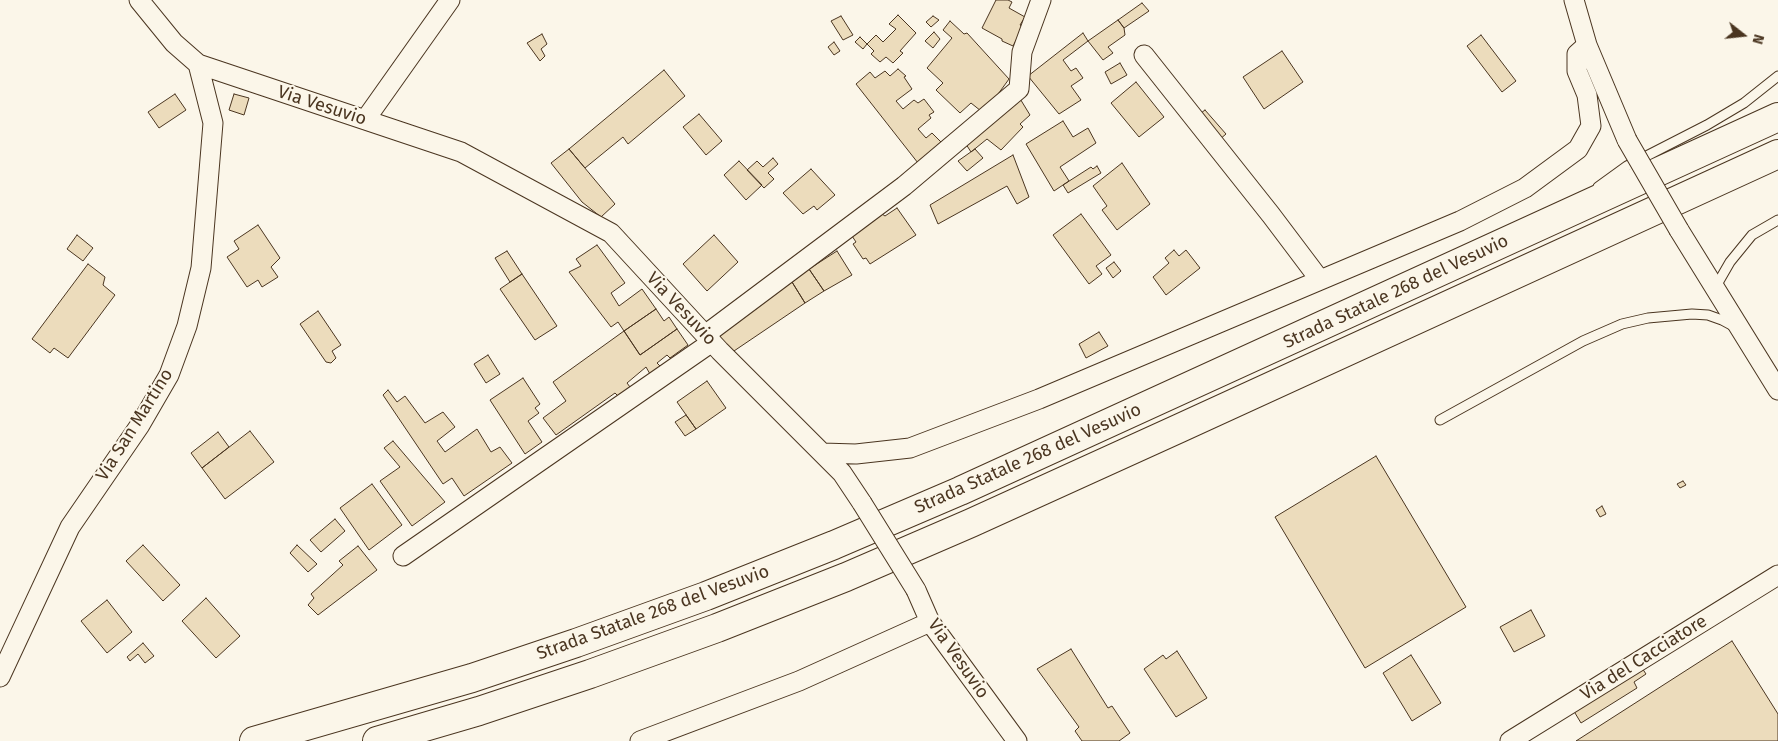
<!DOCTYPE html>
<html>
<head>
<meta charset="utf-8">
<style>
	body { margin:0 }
	#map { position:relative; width:1778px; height:741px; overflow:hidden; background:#fbf6e9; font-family:"Fira Sans",sans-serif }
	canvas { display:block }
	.north { position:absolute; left:1718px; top:10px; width:50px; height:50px; -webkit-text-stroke:4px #fbf6e9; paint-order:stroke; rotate:106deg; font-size:14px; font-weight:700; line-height:20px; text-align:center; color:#4a3520 }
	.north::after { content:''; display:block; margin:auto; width:18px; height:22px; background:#4a3520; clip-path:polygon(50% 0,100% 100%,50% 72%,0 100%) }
</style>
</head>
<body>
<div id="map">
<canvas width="1778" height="741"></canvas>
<div class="north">N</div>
</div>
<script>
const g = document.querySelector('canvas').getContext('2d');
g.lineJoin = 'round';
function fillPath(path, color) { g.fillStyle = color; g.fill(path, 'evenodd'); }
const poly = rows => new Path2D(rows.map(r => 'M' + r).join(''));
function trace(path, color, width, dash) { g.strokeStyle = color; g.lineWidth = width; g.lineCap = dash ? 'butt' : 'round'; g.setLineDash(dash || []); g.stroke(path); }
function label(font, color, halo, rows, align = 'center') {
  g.font = font + ' "Fira Sans",sans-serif'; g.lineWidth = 4; g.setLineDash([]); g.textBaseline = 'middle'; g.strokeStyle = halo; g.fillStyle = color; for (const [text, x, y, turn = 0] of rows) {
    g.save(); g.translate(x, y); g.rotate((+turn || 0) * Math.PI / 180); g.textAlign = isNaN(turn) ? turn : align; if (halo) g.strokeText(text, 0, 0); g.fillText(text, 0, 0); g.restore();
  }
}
const building = poly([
	[996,0,1008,0,1012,2,1009,8,1025,17,1020,25,1023,27,1013,46,1002,41,1002,39,982,28,996,0],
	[1142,3,1149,11,1124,28,1118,20,1142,3],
	[898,15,916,33,900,51,903,53,893,63,886,57,880,62,871,54,874,51,867,44,876,35,883,42,896,29,889,24,898,15],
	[841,16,853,35,843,40,831,21,841,16],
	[933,16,939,20,931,27,926,22,933,16],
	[1118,20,1124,28,1125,35,1108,47,1113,53,1103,60,1088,41,1118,20],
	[950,21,964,34,967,33,1009,79,993,101,981,111,971,103,960,113,936,90,943,83,927,68,952,38,943,30,950,21],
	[934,32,940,39,933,48,925,41,934,32],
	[1083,33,1088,41,1063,60,1071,71,1076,68,1083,78,1071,86,1081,100,1059,114,1028,76,1083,33],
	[542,34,547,44,541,49,545,56,540,61,527,43,542,34],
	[1481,35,1516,81,1502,92,1467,46,1481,35],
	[860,37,867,44,863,49,855,42,860,37],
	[834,42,840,51,834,55,828,47,834,42],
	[1282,51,1303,82,1264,109,1243,77,1282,51],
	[1120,63,1127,75,1111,84,1105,72,1120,63],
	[898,69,906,76,904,77,912,89,896,101,903,109,914,100,918,103,924,99,934,112,929,115,931,118,918,129,926,138,932,133,941,142,918,163,856,84,870,72,875,78,885,71,890,76,898,69],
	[664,70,685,96,628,144,623,137,585,168,569,149,664,70],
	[1136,82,1164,117,1139,137,1111,103,1136,82],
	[175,94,186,110,159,128,148,112,175,94],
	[234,94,249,98,244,115,229,110,234,94],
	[1019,97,1030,115,1020,124,1023,127,1001,150,987,139,971,152,964,141,1019,97],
	[1205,110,1226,134,1219,140,1197,116,1205,110],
	[699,114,722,141,706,155,683,127,699,114],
	[1063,121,1073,137,1088,128,1096,143,1060,167,1069,181,1054,191,1026,144,1063,121],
	[569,149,615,204,601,217,582,202,551,163,569,149],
	[975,149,983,158,967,171,958,161,975,149],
	[1013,155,1029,197,1017,204,1007,186,938,224,930,205,1013,155],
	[773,158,778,164,768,173,774,179,764,188,747,170,757,161,763,167,773,158],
	[739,161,762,185,746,200,724,175,739,161],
	[1122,163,1150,204,1117,230,1102,210,1107,206,1093,186,1122,163],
	[1097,166,1101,173,1068,193,1063,185,1091,167,1093,169,1097,166],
	[811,169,835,195,817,210,814,206,803,214,783,193,811,169],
	[897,208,916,235,870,264,866,258,863,259,853,244,856,242,852,236,882,214,885,216,897,208],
	[1081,214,1111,255,1096,266,1102,274,1089,284,1053,235,1081,214],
	[258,225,280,258,271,267,278,277,262,287,258,280,247,287,227,257,239,249,234,241,258,225],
	[77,235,93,248,83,261,67,249,77,235],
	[714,235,738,262,707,291,683,264,714,235],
	[597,245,625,283,611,293,619,306,642,289,656,309,624,331,618,322,611,327,569,272,581,266,576,259,597,245],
	[1174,250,1179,256,1186,250,1200,268,1166,295,1153,277,1169,263,1165,258,1174,250],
	[507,251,522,274,510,282,495,258,507,251],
	[837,251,852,275,824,291,809,269,837,251],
	[1114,262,1121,271,1113,278,1106,268,1114,262],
	[88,264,105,277,103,285,115,295,68,358,54,348,50,353,32,339,88,264],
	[809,269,824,291,805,303,792,282,809,269],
	[522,274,557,326,535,340,500,289,522,274],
	[792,282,805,303,731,353,718,336,792,282],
	[656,309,664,321,669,317,677,329,640,355,624,331,656,309],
	[318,311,341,345,332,351,336,358,331,363,326,362,300,324,318,311],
	[677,329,688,345,670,358,667,355,657,363,661,367,650,374,646,367,627,383,630,387,618,396,615,393,556,435,543,418,566,401,553,382,624,331,640,355,677,329],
	[1099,332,1108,346,1086,358,1079,344,1099,332],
	[488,355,500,374,486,383,474,364,488,355],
	[523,378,540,404,535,408,539,413,528,421,542,442,525,454,490,400,523,378],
	[707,381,726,408,696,429,677,402,707,381],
	[388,390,397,402,405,396,425,423,443,412,455,427,437,441,445,452,477,429,491,452,500,447,512,463,464,496,452,478,443,484,383,395,388,390],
	[686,415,696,429,685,436,675,422,686,415],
	[250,431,274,462,225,499,202,468,250,431],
	[218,432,229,447,202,468,191,453,218,432],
	[393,441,445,502,412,526,380,481,400,467,384,448,393,441],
	[1376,456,1466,607,1365,668,1275,517,1376,456],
	[1683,481,1686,485,1680,488,1677,484,1683,481],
	[372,484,402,525,369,550,340,508,372,484],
	[1602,506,1606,514,1600,517,1596,510,1602,506],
	[335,519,345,531,321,552,310,540,335,519],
	[143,545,180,585,163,601,126,561,143,545],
	[297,545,317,564,308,572,290,553,297,545],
	[358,546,377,570,318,615,308,605,314,598,311,594,343,565,339,561,358,546],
	[206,598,240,636,216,658,182,621,206,598],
	[107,600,132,632,107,653,81,621,107,600],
	[1531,610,1545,636,1514,652,1500,627,1531,610],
	[1732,641,1778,714,1778,741,1576,741,1732,641],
	[143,643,154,656,145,663,138,654,130,661,127,657,143,643],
	[1071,649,1108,708,1112,706,1130,733,1119,741,1082,741,1075,731,1079,727,1037,669,1071,649],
	[1177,651,1207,698,1176,717,1144,669,1163,655,1166,659,1177,651],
	[1411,655,1441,703,1412,721,1383,673,1411,655],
	[1640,665,1646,674,1634,682,1637,688,1581,723,1572,708,1640,665]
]);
const lane = poly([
	[1598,187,1627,166,1707,125,1744,103,1778,76],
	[1715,288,1730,262,1752,235,1778,220],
	[1440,420,1583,341,1622,324,1648,318,1692,314,1708,315,1722,320,1735,327]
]);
const street = poly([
	[1574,0,1587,45,1627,140],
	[1144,55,1271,215,1320,280],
	[198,64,461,152,611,233,720,351,842,473,862,503],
	[365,120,450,0],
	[1679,230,1778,390],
	[705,335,904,186,1019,89,1022,52,1041,0],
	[822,453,856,454,910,448,1039,399,1460,221,1525,188,1578,149,1591,126,1587,95,1577,71,1577,54,1587,45],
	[403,556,712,342],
	[916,590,930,622,1017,741],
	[0,677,70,527,140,425,169,375,187,326,201,268,213,123,198,64,174,43,139,0],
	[640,741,799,681,930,622],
	[1510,741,1778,575]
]);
const highway = poly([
	[254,741,472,678,576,643,706,596,834,545,960,491,1778,117],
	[377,741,479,711,590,674,717,628,846,577,971,523,1180,428,1778,154]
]);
const streetBridge = poly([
	[1627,140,1679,230],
	[862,503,916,590]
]);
const streetNames = [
	["Via Vesuvio",322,106,18],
	["Strada Statale 268 del Vesuvio",1396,292,-25],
	["Via Vesuvio",681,309,47],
	["Via San Martino",135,425,-58],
	["Strada Statale 268 del Vesuvio",1028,459,-24],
	["Strada Statale 268 del Vesuvio",653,613,-20],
	["Via del Cacciatore",1644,658,-32],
	["Via Vesuvio",958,659,55]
];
fillPath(building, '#ecdcbc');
trace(building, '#4a3520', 1);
trace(lane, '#4a3520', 11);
trace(street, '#4a3520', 21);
trace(highway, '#4a3520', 30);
trace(lane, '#fbf6e9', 9);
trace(street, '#fbf6e9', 19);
trace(highway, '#fbf6e9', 28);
trace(streetBridge, '#4a3520', 21, []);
trace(streetBridge, '#fbf6e9', 19);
label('18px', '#4a3520', '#fbf6e9', streetNames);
</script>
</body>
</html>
